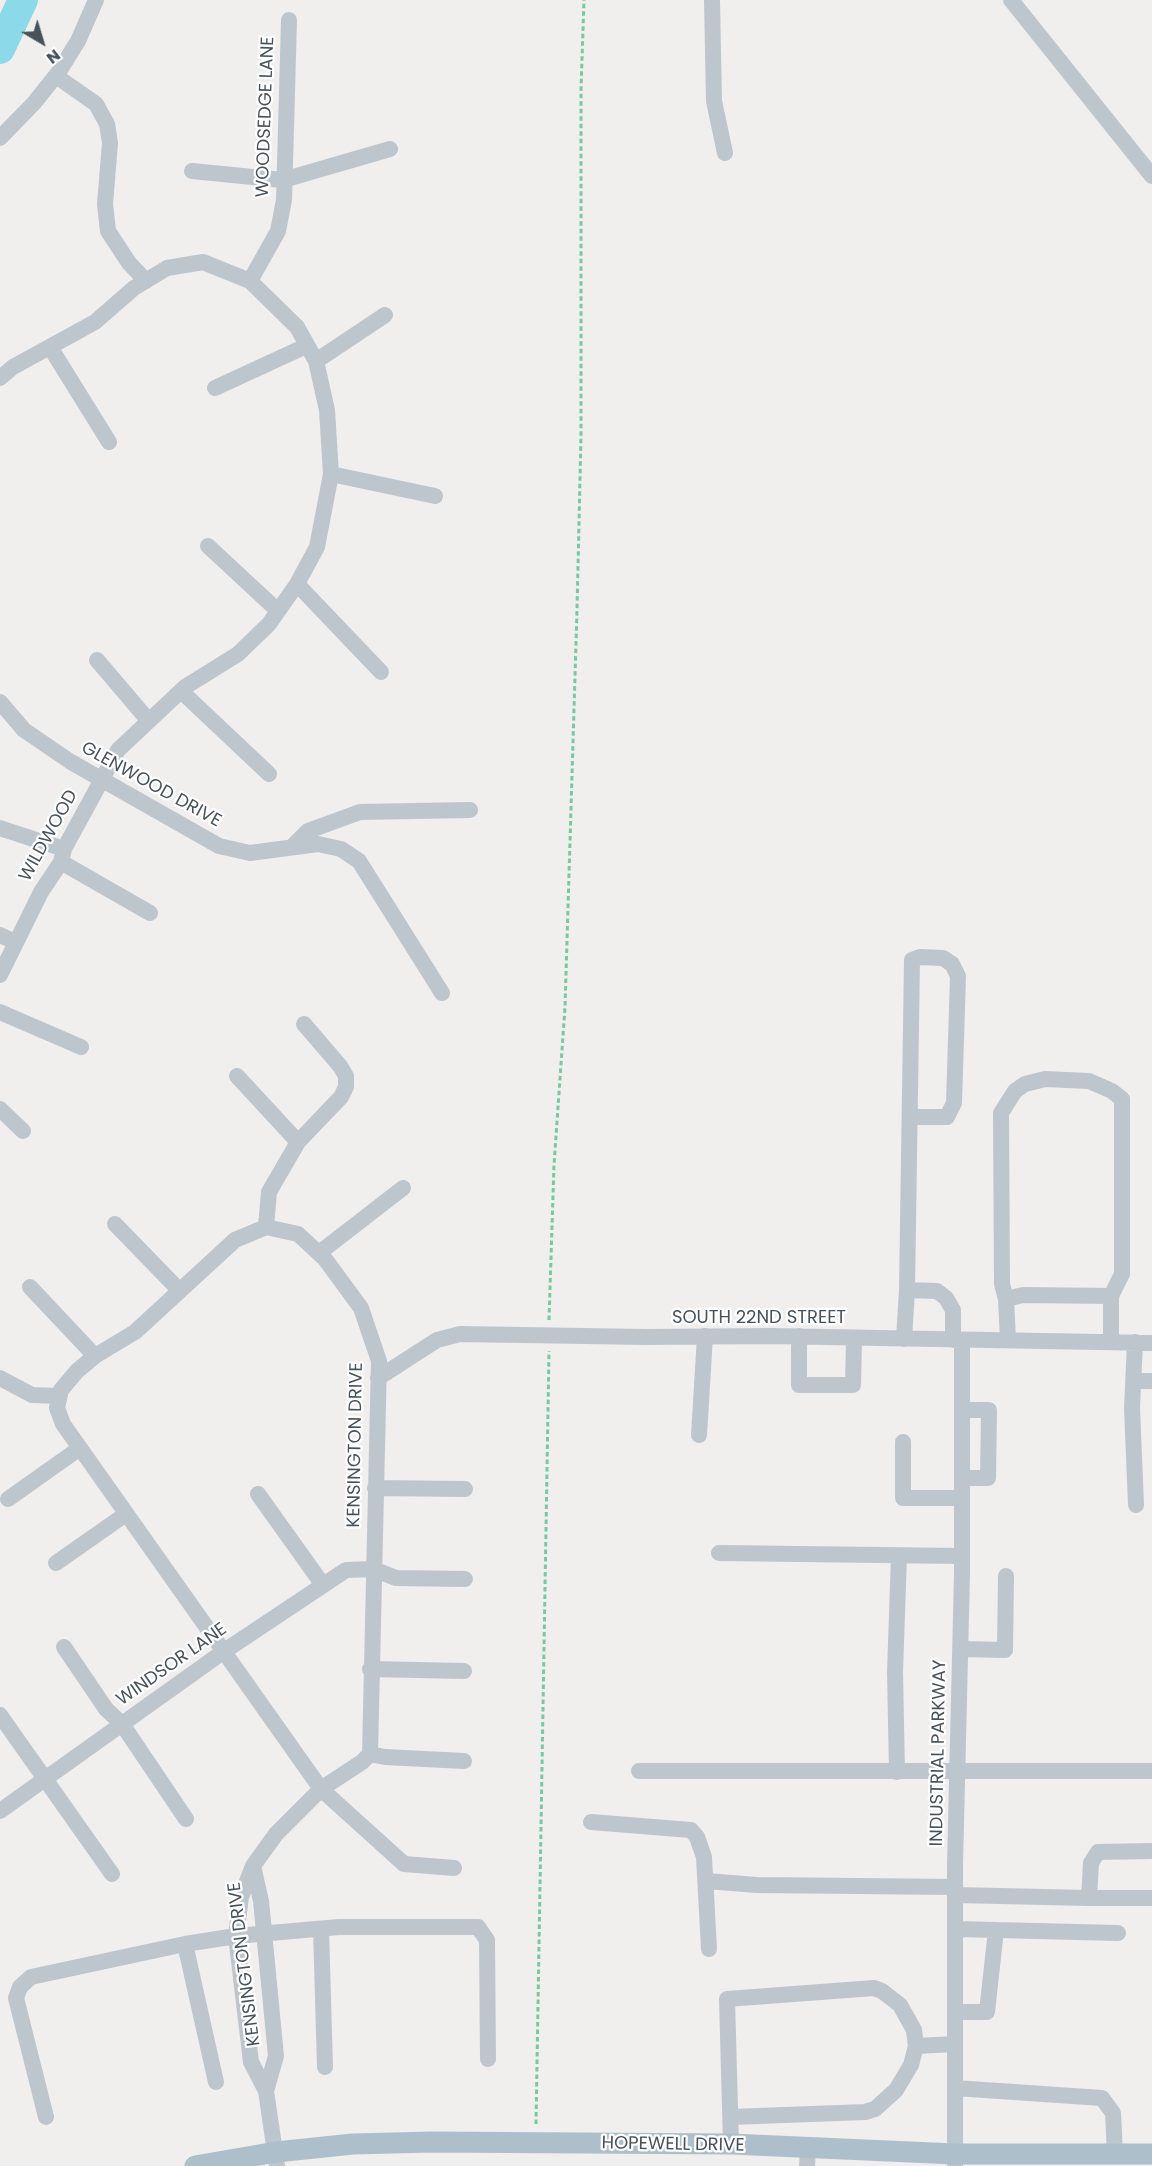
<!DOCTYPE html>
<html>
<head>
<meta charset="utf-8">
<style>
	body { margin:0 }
	#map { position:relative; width:1152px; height:2166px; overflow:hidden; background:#f1eeee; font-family:Poppins,sans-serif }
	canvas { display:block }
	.north { position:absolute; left:12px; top:12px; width:60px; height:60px; -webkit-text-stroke:4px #fff; paint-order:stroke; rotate:142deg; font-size:16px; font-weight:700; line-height:24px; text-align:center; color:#47535b }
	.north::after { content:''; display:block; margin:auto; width:21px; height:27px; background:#47535b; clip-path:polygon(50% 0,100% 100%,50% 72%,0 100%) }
</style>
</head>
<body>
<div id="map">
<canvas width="1152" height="2166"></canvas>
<div class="north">N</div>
</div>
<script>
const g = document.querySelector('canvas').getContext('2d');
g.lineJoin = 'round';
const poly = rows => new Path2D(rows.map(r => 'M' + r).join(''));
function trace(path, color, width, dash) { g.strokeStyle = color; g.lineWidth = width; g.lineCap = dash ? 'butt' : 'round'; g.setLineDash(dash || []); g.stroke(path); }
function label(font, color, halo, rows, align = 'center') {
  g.font = font + ' Poppins,sans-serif'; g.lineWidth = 4.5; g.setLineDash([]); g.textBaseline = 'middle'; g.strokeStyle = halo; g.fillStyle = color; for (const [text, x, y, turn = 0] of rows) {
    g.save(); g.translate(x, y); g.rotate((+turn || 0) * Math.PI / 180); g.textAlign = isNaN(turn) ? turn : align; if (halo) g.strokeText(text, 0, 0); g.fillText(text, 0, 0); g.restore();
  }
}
const river = poly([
	[0,49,23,0]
]);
const path = poly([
	[549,1320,554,1165,565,1007,577,610,581,436,581,89,584,0],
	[536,2124,549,1351]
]);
const minor = poly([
	[712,0,714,101,725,153],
	[1011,0,1152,176],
	[56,76,96,104,107,124,110,143,105,204,108,231,129,263,146,281],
	[0,138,34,103,58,73,78,41,96,0],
	[192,171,283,180,390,149],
	[250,281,278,231,284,200,289,20],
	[50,347,109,442],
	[316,361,385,315],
	[0,378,13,367,95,322,134,288,167,268,203,262,250,281,297,327,316,361,327,410,331,474,317,547,297,584,269,624,238,654,185,687,118,750,64,849,61,862,41,892,0,975],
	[215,388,306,346],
	[331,474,435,496],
	[208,546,278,611],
	[297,584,381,672],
	[97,660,148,720],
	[181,691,269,774],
	[0,702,24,730,71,762,219,846,250,853,318,844,341,849,359,861,442,993],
	[0,828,64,849],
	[292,847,308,831,360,812,470,810],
	[61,862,150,913],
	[0,935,15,942],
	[0,1012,81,1047],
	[237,1076,298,1142],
	[0,1109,23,1131],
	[115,1224,179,1290],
	[266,1227,269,1192,298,1142,341,1097,346,1087,346,1076,340,1066,304,1024],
	[319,1253,403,1188],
	[30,1287,95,1356],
	[907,1290,912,960,920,957,943,958,952,964,958,976,954,1103,947,1117,910,1117],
	[1006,1299,1002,1284,1001,1113,1015,1091,1025,1084,1045,1079,1089,1081,1112,1091,1122,1099,1122,1274,1111,1296,1111,1342],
	[799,1336,799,1385,853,1385,854,1338],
	[904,1339,907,1290,937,1291,946,1298,953,1310,953,1340],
	[1008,1340,1006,1299,1023,1295,1111,1296],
	[1135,1342,1132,1408,1136,1505],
	[0,1378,32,1395,59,1396],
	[378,1378,437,1340,460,1334,646,1337,771,1336,1152,1343],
	[1134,1381,1152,1381],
	[699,1435,705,1336],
	[903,1442,903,1498,962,1498],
	[962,1478,988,1478,989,1410,963,1410],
	[375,1488,465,1489],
	[258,1494,323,1585],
	[8,1499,80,1448],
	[719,1553,962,1556],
	[56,1563,126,1514],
	[64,1647,106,1709,122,1724,186,1819],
	[961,1649,1005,1650,1006,1576],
	[370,1669,464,1671],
	[0,1715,112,1874],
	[370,1754,385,1757,464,1761],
	[639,1771,1152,1771],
	[897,1772,895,1672,899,1556],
	[0,1811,223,1652,346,1570,373,1569,396,1578,465,1579],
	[591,1822,691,1830,697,1837,704,1857,709,1949],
	[1152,1851,1098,1852,1091,1863,1089,1898,1152,1898],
	[253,1866,261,1901,276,2056,266,2091],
	[706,1881,757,1885,955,1887],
	[955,1895,1089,1898],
	[321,1929,325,2067],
	[955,1929,1118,1933],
	[185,1944,216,2082],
	[955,2012,987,2012,996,1930],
	[916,2046,955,2044],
	[955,2088,1102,2098,1113,2113,1115,2154],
	[46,2117,16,1998,20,1987,31,1977,185,1944,236,1936,339,1927,478,1927,487,1940,488,2059],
	[731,2144,727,1999,874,1988,882,1991,900,2005,914,2030,916,2046,911,2065,896,2090,875,2109,865,2112,731,2117],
	[277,2166,266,2091,251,2062,236,1936,241,1897,253,1866,276,1834,321,1789,63,1424,57,1408,61,1390,77,1371,95,1356,135,1332,235,1240,266,1227,298,1234,325,1259,361,1308,379,1361,370,1754,362,1762,321,1789,404,1864,454,1868],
	[807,2166,808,2149],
	[955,2166,955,1865,962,1574,962,1340]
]);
const major = poly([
	[195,2166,276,2152,353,2144,432,2142,731,2144,955,2154,1152,2154]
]);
const streetNames = [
	["WOODSEDGE LANE",266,117,-88],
	["GLENWOOD DRIVE",151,785,29],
	["WILDWOOD",49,836,-61],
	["SOUTH 22ND STREET",759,1318],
	["KENSINGTON DRIVE",356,1445,-89],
	["WINDSOR LANE",172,1665,-35],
	["INDUSTRIAL PARKWAY",939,1753,-89],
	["KENSINGTON DRIVE",245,1964,-97],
	["HOPEWELL DRIVE",673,2145,1]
];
trace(river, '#8cdae9', 30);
trace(path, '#76ca9d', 3, [4.5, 3]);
trace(minor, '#bdc6cd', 16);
trace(major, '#aebfcc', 21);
label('18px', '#47535b', '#fff', streetNames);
</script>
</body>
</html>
